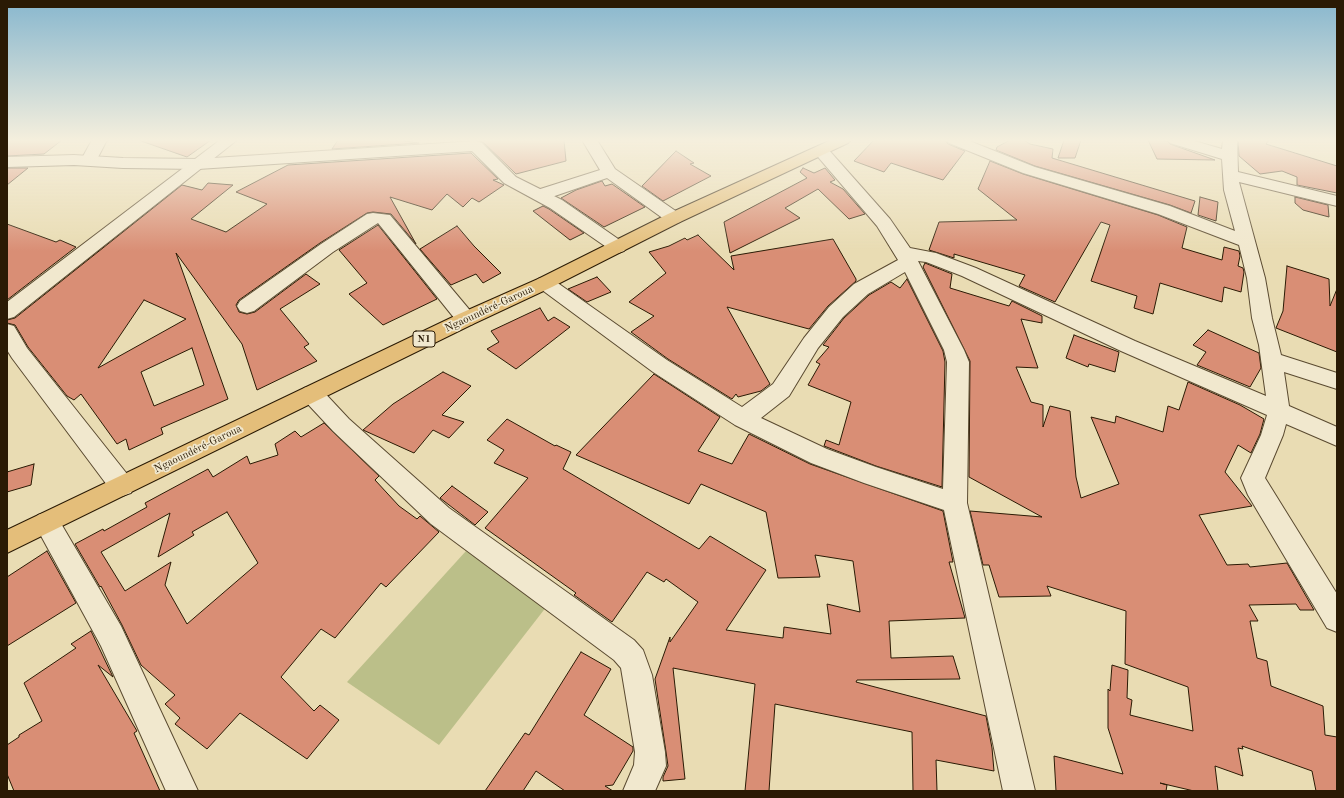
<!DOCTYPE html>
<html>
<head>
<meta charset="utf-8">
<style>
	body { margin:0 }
	#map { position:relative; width:1344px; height:798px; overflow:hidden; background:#e9dcb3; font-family:"Old Standard TT",serif }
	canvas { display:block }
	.frame { position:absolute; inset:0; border:8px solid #2a1a04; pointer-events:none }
</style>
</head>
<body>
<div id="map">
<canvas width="1344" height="798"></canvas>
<div class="frame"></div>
</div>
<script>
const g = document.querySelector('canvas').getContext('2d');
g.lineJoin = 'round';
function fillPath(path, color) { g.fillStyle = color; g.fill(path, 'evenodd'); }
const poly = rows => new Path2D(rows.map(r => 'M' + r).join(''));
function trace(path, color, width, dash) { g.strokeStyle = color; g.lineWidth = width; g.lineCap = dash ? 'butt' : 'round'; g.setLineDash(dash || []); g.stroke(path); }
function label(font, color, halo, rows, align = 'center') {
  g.font = font + ' "Old Standard TT",serif'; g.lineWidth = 3.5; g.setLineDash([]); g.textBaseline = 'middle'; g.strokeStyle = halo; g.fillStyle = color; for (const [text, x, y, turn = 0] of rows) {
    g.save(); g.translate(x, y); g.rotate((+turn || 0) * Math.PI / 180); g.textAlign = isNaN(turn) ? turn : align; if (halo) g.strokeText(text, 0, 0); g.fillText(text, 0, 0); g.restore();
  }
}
const green = poly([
	[466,551,547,606,439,745,347,682]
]);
const building = poly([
	[7,140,62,140,44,154,7,156,7,140],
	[141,140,211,140,187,157,141,141,141,140],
	[338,140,397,140,419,143,332,149,338,140],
	[477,140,564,140,566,161,516,174,483,142,477,140],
	[874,140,945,140,948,144,965,151,943,180,891,163,884,172,854,161,874,140],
	[1010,140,1024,140,1030,144,1053,149,1052,158,1195,201,1191,213,1170,205,1035,166,996,150,997,147,1010,140],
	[1064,140,1081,140,1075,158,1058,158,1064,140],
	[1148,140,1167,141,1170,144,1215,160,1157,159,1148,140],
	[1238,140,1269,140,1266,144,1337,166,1337,193,1297,185,1297,177,1282,171,1260,174,1239,156,1238,140],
	[676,151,694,163,690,164,711,176,663,201,642,186,676,151],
	[471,153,498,179,493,180,504,185,479,202,472,198,463,207,447,194,432,210,390,197,416,244,391,214,373,212,367,213,320,243,239,300,236,305,239,312,247,314,255,312,306,274,320,284,280,309,309,344,304,347,317,361,257,390,242,344,176,253,228,399,161,428,163,434,129,450,126,439,117,444,81,394,74,400,67,396,28,347,15,325,7,323,7,320,15,318,182,185,202,190,208,183,233,185,191,219,226,232,267,204,236,192,288,165,471,153],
	[144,300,186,319,98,368,144,300],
	[192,348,204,385,154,406,141,372,192,348],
	[990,161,1023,174,1158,215,1187,227,1182,248,1222,260,1224,247,1239,251,1240,256,1238,266,1243,268,1244,272,1241,292,1224,287,1222,302,1160,283,1153,314,1134,308,1137,296,1091,281,1110,225,1101,222,1055,302,1019,286,1025,275,954,254,954,258,929,250,939,222,1017,220,978,189,990,161],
	[7,168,28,168,7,185,7,168],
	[803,168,814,173,825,168,835,180,830,182,843,189,865,214,849,219,818,189,785,208,800,218,730,253,724,222,807,178,800,172,803,168],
	[602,181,605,186,612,184,645,207,604,227,561,198,576,190,602,181],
	[1200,197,1218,202,1216,221,1198,215,1200,197],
	[1295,197,1328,205,1329,217,1303,210,1295,203,1295,197],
	[543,206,549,209,584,233,570,240,533,211,543,206],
	[7,224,56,242,60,240,76,247,7,300,7,224],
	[378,225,437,299,383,325,349,294,367,283,339,250,378,225],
	[457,226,474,246,501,273,483,283,476,274,451,285,420,249,457,226],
	[698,235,734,270,731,256,833,239,856,279,856,281,828,306,809,329,727,307,770,384,761,391,738,397,736,394,732,399,668,359,631,332,654,316,629,302,666,273,649,252,669,246,685,238,687,240,698,235],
	[925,263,952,274,950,288,1009,306,1012,301,1042,316,1042,323,1021,319,1038,368,1016,367,1031,402,1043,405,1043,427,1050,406,1070,411,1076,477,1081,498,1119,484,1091,417,1115,423,1116,416,1163,432,1168,406,1179,410,1188,382,1240,405,1264,419,1260,434,1251,453,1238,445,1225,472,1252,506,1199,515,1227,565,1248,564,1250,567,1287,563,1314,610,1300,610,1296,604,1249,605,1258,621,1250,621,1257,658,1267,661,1271,686,1323,706,1325,735,1337,737,1337,791,1316,791,1312,771,1242,746,1243,749,1238,748,1243,776,1215,766,1218,791,1194,791,1160,783,1167,785,1166,791,1056,791,1054,756,1123,774,1108,728,1108,689,1110,691,1112,665,1128,670,1127,698,1132,700,1130,715,1193,731,1188,687,1125,664,1126,611,1047,586,1051,596,999,597,989,565,983,565,970,511,1042,517,969,477,970,361,923,267,925,263],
	[1287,266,1329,279,1330,306,1337,289,1337,352,1276,328,1283,311,1287,266],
	[597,277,611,292,587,302,568,289,597,277],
	[907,279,943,351,945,362,942,487,876,466,824,446,826,440,839,445,851,402,808,385,820,364,816,362,829,347,823,345,844,318,869,295,891,282,900,288,907,279],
	[540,308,548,321,554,317,570,327,516,369,487,349,499,342,491,331,540,308],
	[1208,330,1259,353,1261,368,1250,387,1197,365,1206,352,1193,345,1208,330],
	[1074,335,1119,352,1115,372,1089,364,1088,367,1066,358,1074,335],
	[443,372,471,386,442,415,464,422,449,438,433,430,414,453,363,430,393,404,443,372],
	[654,374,720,417,698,451,732,464,749,434,810,464,943,511,953,562,949,562,965,618,889,621,891,658,953,656,960,679,857,680,856,682,986,716,992,748,994,771,936,760,937,791,913,791,912,732,775,704,769,791,745,791,755,684,673,668,685,779,663,781,663,777,668,766,666,752,655,679,670,637,670,642,698,602,666,579,664,582,647,572,612,622,574,595,576,593,485,528,528,478,494,463,504,450,487,440,507,419,555,446,556,445,571,452,563,469,699,549,710,536,766,570,726,630,783,638,784,627,831,634,827,604,860,612,853,561,815,555,820,577,778,578,766,512,701,484,689,504,576,455,654,374],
	[324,423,379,476,375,480,399,506,417,519,420,516,439,532,386,587,381,583,335,638,321,629,281,677,314,711,320,705,339,720,307,759,240,713,207,749,175,724,180,718,165,704,175,695,141,665,122,625,101,586,100,587,75,544,103,529,104,531,147,507,145,503,208,469,213,477,247,456,250,464,278,455,275,444,295,431,301,437,324,423],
	[227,512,258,563,187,624,165,585,171,562,125,591,101,552,170,513,158,557,194,535,192,532,227,512],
	[34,464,31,485,7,492,7,472,34,464],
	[452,486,488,512,475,525,440,498,452,486],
	[47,551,76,603,7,646,7,577,47,551],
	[91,631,113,677,98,665,137,731,134,733,160,791,14,791,7,774,7,745,19,737,19,735,42,721,24,683,76,648,71,644,91,631],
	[581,652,611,669,584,715,633,747,633,751,613,785,605,786,613,791,565,791,536,771,523,791,485,791,525,733,529,735,581,652]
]);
const minor = poly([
	[92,140,107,140,95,163,89,165,83,163,81,160,92,140],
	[220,140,237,140,14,317,7,319,7,302,220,140],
	[582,140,597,140,615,169,680,214,683,218,680,222,674,223,668,222,607,178,546,199,540,200,534,199,532,195,534,191,600,170,582,140],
	[946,140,967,140,1035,167,1170,206,1235,231,1224,190,1222,159,1170,143,1168,140,1191,140,1222,149,1223,140,1237,140,1238,172,1337,196,1337,206,1239,182,1265,278,1272,318,1281,355,1337,373,1337,389,1284,372,1289,406,1337,427,1337,446,1286,424,1283,435,1265,478,1337,594,1337,632,1327,628,1248,495,1241,478,1261,435,1267,415,1121,351,962,276,926,262,918,261,964,350,969,362,967,503,1035,791,1003,791,944,510,864,483,811,463,735,425,653,372,538,287,535,283,538,279,545,277,552,279,667,360,742,407,773,384,804,338,829,307,854,284,898,260,877,226,813,151,815,148,821,146,827,148,890,219,910,248,936,253,976,268,1135,341,1266,396,1259,345,1252,318,1247,278,1239,245,1158,214,1023,173,949,143,946,140],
	[905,272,944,350,947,362,943,489,876,467,827,449,761,418,789,396,818,348,843,317,868,294,905,272],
	[373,213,390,215,473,314,476,319,473,324,466,326,459,324,378,223,333,252,254,311,247,313,240,311,237,306,240,301,321,244,367,214,373,213],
	[7,324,14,326,27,348,131,479,134,486,131,493,122,496,113,493,12,358,7,350,7,324],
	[312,386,320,388,349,419,449,508,634,640,643,650,652,675,665,752,666,766,655,791,623,791,634,765,635,752,621,668,614,660,431,524,333,431,304,400,301,394,304,388,312,386],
	[47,512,56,515,121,626,198,791,166,791,101,646,34,523,38,515,47,512]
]);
const tertiary = poly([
	[476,141,482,143,516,177,562,200,624,243,627,247,624,251,618,253,612,251,550,208,504,183,472,151,198,169,123,168,74,165,7,167,7,157,74,155,123,158,198,159,476,141]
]);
const trunk = poly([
	[831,140,851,140,848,143,680,222,552,287,473,324,7,553,7,530,459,314,538,279,668,214,831,140]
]);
const shields = [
	[424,339,22]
];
const shieldNames = [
	["N1",424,339]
];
const streetNames = [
	["Ngaoundéré-Garoua",489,309,-25],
	["Ngaoundéré-Garoua",198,449,-26]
];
fillPath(green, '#bbbf89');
fillPath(building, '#d98e75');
trace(building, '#2a1a04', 1);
trace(minor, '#5a4a30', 2);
trace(tertiary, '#5a4a30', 2);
trace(trunk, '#2a1a04', 2);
fillPath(minor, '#f1e8ce');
fillPath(tertiary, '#f1e8ce');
fillPath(trunk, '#e4be7a');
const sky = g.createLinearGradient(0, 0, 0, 251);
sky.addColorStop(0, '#88b7ce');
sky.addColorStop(0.56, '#f5efdd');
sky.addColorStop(1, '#f5efdd00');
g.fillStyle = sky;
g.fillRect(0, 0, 1344, 251);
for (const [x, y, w] of shields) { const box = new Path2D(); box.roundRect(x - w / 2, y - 8, w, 16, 3); g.fillStyle = '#f1e8ce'; g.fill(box); trace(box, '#2a1a04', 1); }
label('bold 10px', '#2a1a04', null, shieldNames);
label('11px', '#2a1a04', '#f1e8ce', streetNames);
</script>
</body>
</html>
